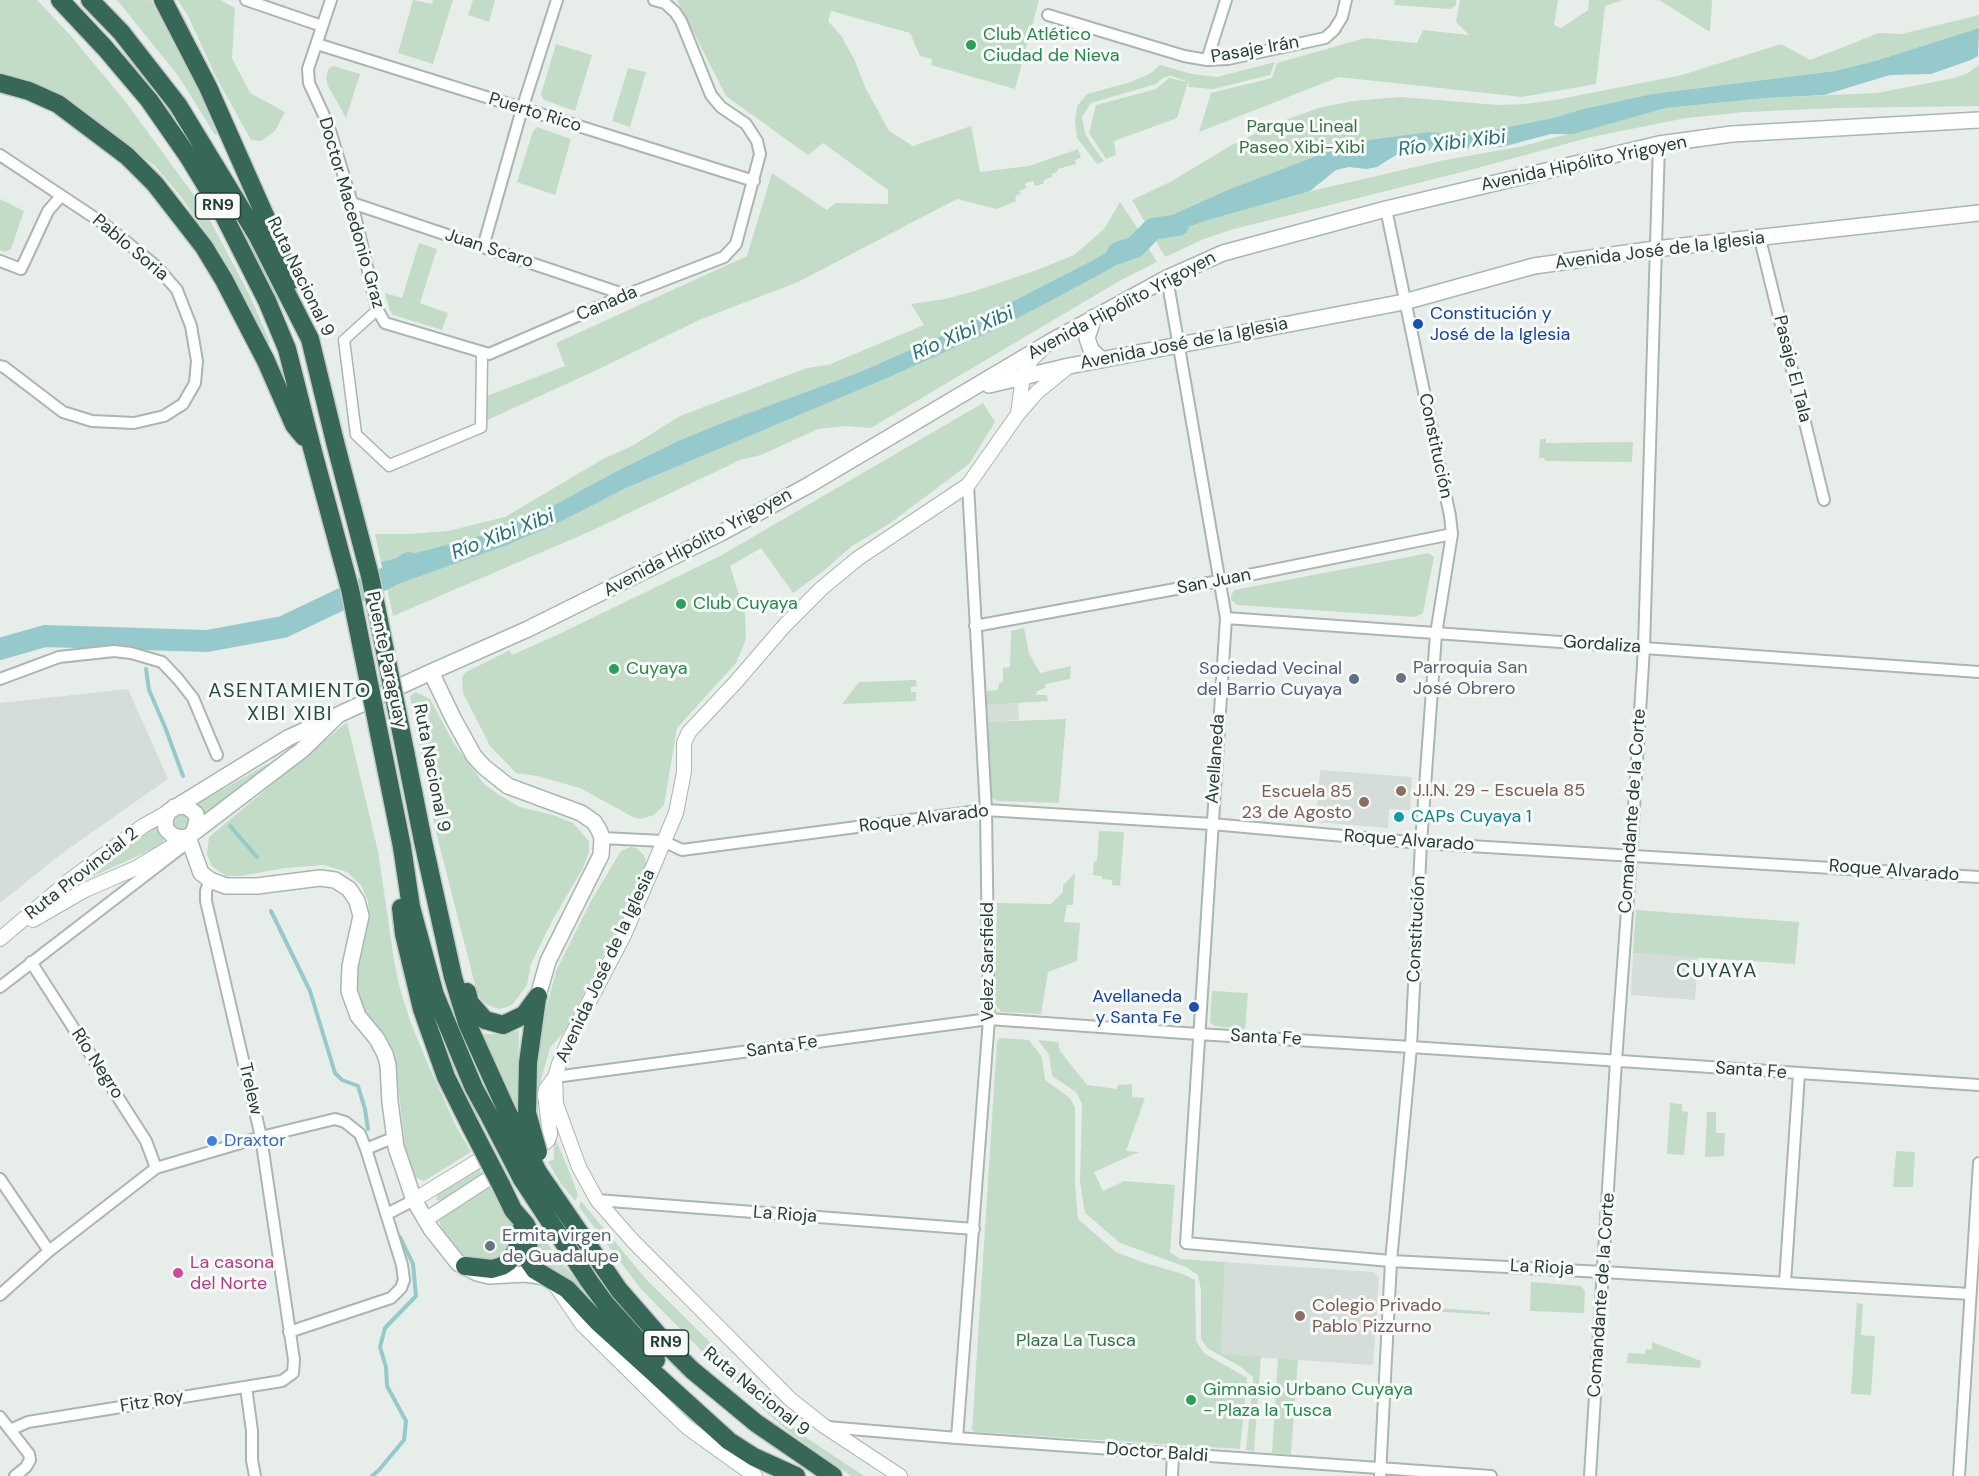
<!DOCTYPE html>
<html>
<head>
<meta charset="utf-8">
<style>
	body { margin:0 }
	canvas { display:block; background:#e7eeea }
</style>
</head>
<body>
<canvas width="1979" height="1476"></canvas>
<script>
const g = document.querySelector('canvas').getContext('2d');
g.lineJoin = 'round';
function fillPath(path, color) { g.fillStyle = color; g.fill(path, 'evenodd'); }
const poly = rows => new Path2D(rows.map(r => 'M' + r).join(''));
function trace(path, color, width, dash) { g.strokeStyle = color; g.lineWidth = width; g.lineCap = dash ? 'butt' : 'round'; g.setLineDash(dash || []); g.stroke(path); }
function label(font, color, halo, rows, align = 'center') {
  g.font = font + ' "DM Sans",sans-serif'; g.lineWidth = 6; g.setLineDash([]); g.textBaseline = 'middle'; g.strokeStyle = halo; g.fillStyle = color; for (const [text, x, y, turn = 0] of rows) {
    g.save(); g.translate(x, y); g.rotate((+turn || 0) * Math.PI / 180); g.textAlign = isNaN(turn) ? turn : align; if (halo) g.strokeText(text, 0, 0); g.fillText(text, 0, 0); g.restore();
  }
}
const built = poly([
	[128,689,168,779,61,854,0,903,0,703],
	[1018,703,1019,720,986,722,985,705],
	[1320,770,1412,777,1410,810,1389,809,1388,828,1316,822],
	[1633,953,1698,957,1695,1000,1631,995],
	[1225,1262,1374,1272,1379,1278,1373,1365,1221,1355]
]);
const green = poly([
	[0,0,37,0,71,36,125,101,204,209,249,294,270,342,268,344,221,254,179,194,155,166,99,123,63,101,43,91,0,73],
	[117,0,151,0,194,80,217,134,215,135,179,77],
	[178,0,220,0,235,8,232,58,250,93,285,112,275,131,261,141,251,140,216,77,189,18],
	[413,0,432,4,433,0,453,0,433,64,398,53],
	[473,0,495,0,489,22,468,15],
	[677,0,1039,0,1015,89,931,65,932,59,920,56,910,33,831,11,828,21,842,37,855,61,865,87,889,131,913,146,971,126,980,172,1029,166,1078,149,1081,158,1075,160,1076,164,1058,169,1057,172,1052,174,1052,177,1044,180,1043,184,1035,186,1033,181,1025,183,1026,188,1019,191,1021,194,1015,196,1016,201,997,209,957,199,798,282,699,320,599,369,483,422,484,397,565,366,556,343,747,256,772,173,827,210,835,203,888,204,888,190,823,143,808,155,726,96],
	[1395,0,1456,0,1456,5,1450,9,1394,5],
	[1460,0,1558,0,1554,25,1561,28,1588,10,1589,0,1623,0,1605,6,1596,84,1522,97,1339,77,1199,132,1211,93,1272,78,1277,63,1365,38,1417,43,1423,30,1469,35,1456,22],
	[1659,0,1712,0,1710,32],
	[1979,15,1979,28,1875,61,1835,71,1652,94,1583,109,1553,118,1468,135,1428,132,1353,142,1230,189,1147,226,1132,200,1170,182,1230,146,1272,125,1318,108,1353,101,1401,97,1498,105,1525,104,1555,100,1682,75,1781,44,1810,60,1879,33,1902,34],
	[556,44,592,55,575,111,544,100,541,94],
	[1275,62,1270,75,1213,89,1188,87,1189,82,1171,76,1164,77,1156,84,1091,103,1082,117,1085,133,1090,142,1104,161,1097,164,1077,138,1075,122,1077,106,1087,94,1131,82,1151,73,1160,65,1192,74,1217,77],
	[1979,65,1979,106,1837,108,1745,112,1686,118,1591,137,1474,169,1234,229,1204,239,1165,257,1155,239,1205,221,1298,194,1450,159,1519,147,1666,108,1766,98,1877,93,1954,78,1968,73],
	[334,66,360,74,346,118,328,86,326,78,329,68],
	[628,68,646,72,630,127,612,121],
	[1169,78,1188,82,1177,118,1114,141,1116,155,1106,159,1089,133,1096,105,1156,89],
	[537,127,571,139,555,195,517,182,533,131],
	[0,199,24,211,11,249,4,252,0,250],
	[1120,202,1138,229,1126,240,1095,259,973,322,860,372,727,421,678,441,617,471,534,516,483,535,381,562,375,534,409,534,448,531,505,517,603,459,632,446,680,416,807,368,828,365,924,325,911,304,945,299,978,290,1037,270,1074,255,1104,229],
	[419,243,437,249,420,303,448,313,442,330,393,315,390,311,385,293,402,298],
	[1147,246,1157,262,1121,280,871,428,845,426,818,429,761,455,740,460,591,531,393,616,387,588,505,546,554,525,626,488,968,342,1110,269],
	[983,403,995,422,969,464,889,524,852,546,821,573,793,593,761,548,730,566,745,614,746,639,736,663,677,728,664,805,654,815,640,819,633,817,580,788,537,776,516,773,490,746,463,693,462,677,466,672,510,650,512,655,557,635,720,556],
	[1540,439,1546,439,1546,443,1633,442,1632,462,1545,461,1544,458,1539,458],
	[1429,553,1434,557,1423,613,1416,617,1237,605,1231,600,1231,596,1234,590],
	[1024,628,1029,653,1040,673,1071,666,1070,679,1046,684,1045,688,1037,691,1036,695,1047,695,1048,701,985,705,987,691,998,690,999,683,1003,682,1003,668,1010,667,1011,631],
	[916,680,917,686,911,687,911,692,916,692,916,701,842,704,859,682],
	[416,692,430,699,453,742,483,783,496,793,520,807,553,815,573,823,589,841,589,852,583,868,552,921,531,964,527,985,513,1004,507,1007,499,1009,487,1005,481,999,476,989,435,828,410,696],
	[1066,719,1059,803,997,801,989,796,986,722],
	[347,722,378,851,394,960,399,985,410,1021,427,1062,456,1126,471,1152,424,1181,414,1177,406,1156,396,1067,357,998,356,977,369,921,368,901,361,885,347,872,324,865,285,868,241,876,226,876,212,866,207,854,209,837],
	[267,764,268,765,203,819,194,806],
	'174 823a8 8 0 1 1 16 0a8 8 0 1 1-16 0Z',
	[161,823,164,844,87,879,87,877],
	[1099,831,1124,832,1120,886,1112,885,1112,880,1102,879,1102,876,1093,875,1094,862,1097,861],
	[631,847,636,848,644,855,647,866,645,874,564,1032,550,1048,542,1076,536,1113,535,1086,539,1037,556,971,591,901,621,851],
	[1075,873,1073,905,1067,905,1064,922,1080,923,1077,961,1048,972,1041,1014,1001,1012,995,1004,997,903,1051,904,1063,892,1063,885],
	[1636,910,1799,922,1795,964,1633,953],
	[1212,991,1248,993,1245,1029,1214,1026,1210,1022],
	[519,1030,517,1113,482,1034,503,1034],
	[1000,1038,1029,1040,1042,1057,1045,1080,1070,1098,1075,1107,1075,1182,1078,1219,1116,1252,1145,1263,1183,1274,1195,1280,1196,1341,1204,1353,1247,1378,1240,1449,975,1432,972,1430,997,1041],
	[1038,1040,1058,1042,1060,1051,1087,1085,1117,1089,1118,1085,1132,1084,1132,1097,1145,1098,1126,1151,1139,1152,1094,1172,1103,1191,1124,1181,1175,1185,1170,1252,1180,1259,1225,1262,1221,1354,1261,1357,1254,1451,1246,1450,1253,1377,1241,1367,1207,1348,1201,1339,1201,1290,1198,1275,1186,1267,1120,1243,1085,1213,1080,1182,1082,1104,1076,1092,1052,1076,1049,1055],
	[1670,1103,1682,1104,1682,1111,1688,1112,1684,1155,1667,1154],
	[1707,1112,1716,1112,1716,1133,1725,1133,1724,1156,1705,1157],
	[554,1135,573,1181,578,1195,575,1201,561,1184,548,1162,554,1159,554,1145,552,1136],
	[1896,1151,1915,1152,1913,1187,1893,1187],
	[478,1167,483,1175,442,1201,436,1200,438,1193],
	[489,1185,514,1229,515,1238,497,1263,465,1258,447,1238,441,1228,439,1219,443,1215],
	[581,1201,646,1279,728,1360,751,1388,770,1403,790,1425,807,1438,864,1476,851,1476,828,1460,789,1432,726,1376,640,1288,579,1207],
	[529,1218,558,1258,590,1296,556,1272,542,1265,536,1258,535,1238],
	[1531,1282,1581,1286,1585,1291,1584,1313,1530,1311],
	[1857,1303,1863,1304,1861,1335,1875,1336,1871,1395,1851,1394],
	[1398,1305,1490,1312,1490,1315,1398,1309],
	[1652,1342,1701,1361,1700,1368,1627,1363,1628,1353,1645,1354,1646,1349,1652,1350],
	[1278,1358,1298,1360,1291,1454,1272,1453]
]);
const water = poly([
	[1979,28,1978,56,1971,60,1931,74,1890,75,1824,95,1766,98,1666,108,1573,134,1551,134,1502,147,1433,150,1396,155,1377,167,1366,169,1349,167,1336,170,1310,191,1205,221,1155,239,1147,226,1230,189,1353,142,1428,132,1468,135,1553,118,1583,109,1652,94,1835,71,1875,61],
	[1138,229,1147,246,1110,269,1001,327,889,377,626,488,554,525,505,546,387,588,381,562,483,535,534,516,617,471,678,441,727,421,860,372,973,322,1095,259,1126,240]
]);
const stream = poly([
	[145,648,147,639],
	[146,669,149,690,165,727,183,776],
	[230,826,257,857],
	[271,911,310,991,335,1073,342,1080,358,1086,365,1109,368,1129],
	[372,1476,379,1470,404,1440,406,1421,387,1386,386,1367,380,1347,385,1328,416,1296,413,1264,400,1237]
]);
const river = poly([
	[1118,253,1135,247,1153,229,1178,225],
	[0,649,45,636,207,641,283,627,388,577,409,563]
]);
const pedestrian = poly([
	[375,311,376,312,345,340,357,434,389,464,480,427,481,355,483,355,482,428,389,467,355,435,343,340,375,311]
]);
const minor = poly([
	[246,0,322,26],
	[331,0,308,69,309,83,328,124,352,203,377,309,385,323,489,354,626,295,724,257,736,244,760,154,757,141,746,124,721,107,711,95,681,21,675,12,665,3,654,0],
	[1048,15,1184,56,1207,60,1228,59,1325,38,1334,30,1342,17,1346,0],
	[317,44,754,181],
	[1207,60,1226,0],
	[0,155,104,224,157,267,177,290,191,326,197,361,195,383,183,404,164,416,134,423,92,421,63,412,4,367,0,366],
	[352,203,626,295],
	[1760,239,1824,500],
	[483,247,522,109,557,0],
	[0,261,21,269,48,211,61,196],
	[1167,278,1226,618,1186,1243,1391,1261,1603,1272,1970,1294],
	[1226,618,1979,672],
	[975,626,1219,581,1452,534],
	[0,679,59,657,114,651,131,653,162,662,178,679,193,698,217,755],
	[602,838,663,841,682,850,986,810,1212,824,1421,843,1979,877],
	[31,962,146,1141,156,1168],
	[0,987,182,847],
	[555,1077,989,1019,1198,1034,1411,1047,1979,1085],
	[366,1149,395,1137],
	[0,1179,49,1251],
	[597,1200,974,1229],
	[387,1214,414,1200],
	[1785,1283,1799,1074],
	[0,1295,49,1251,156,1168,261,1137,335,1119,345,1122,360,1134,366,1149,402,1265,404,1280,401,1288,391,1298,289,1332],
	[246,1387,252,1431,252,1460,255,1476],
	[0,1417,29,1454,30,1460,26,1467,15,1476],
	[827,1427,957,1438,1491,1476],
	[10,1430,28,1422,282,1381,293,1373,294,1360,261,1137,206,901,206,891,210,880],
	[957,1438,989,1019,986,810,968,485],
	[1172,1476,1173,1454],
	[1380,1476,1391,1261,1411,1047,1421,843,1436,634,1452,534,1450,516,1386,209],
	[1590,1476,1616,1061,1631,856,1644,648,1659,144],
	[1959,1476,1979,1163]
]);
const tertiary = poly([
	[1018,414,1023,376,1031,360,1041,350],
	[33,920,85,890,136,868,184,839],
	[0,939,70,880,143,826,168,812],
	[543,1144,548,1140,550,1134,545,1095,546,1089,555,1077],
	[414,1200,481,1159],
	[425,1220,491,1177],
	[556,1286,582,1324,670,1411,688,1428,755,1476],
	[900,1476,824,1426,790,1399,633,1241,597,1200,579,1167,556,1104,555,1077,559,1064,568,1042,624,935,676,813,684,772,684,743,689,732,735,683,785,625,822,588,857,559,968,485,1018,414,1037,392,1069,366]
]);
const secondary = poly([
	[1094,317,1087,338,1091,350,1102,360],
	[989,385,1069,366,1404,302,1534,266,1655,249,1979,213],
	[431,672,453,718,474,756,484,767,508,786,581,813,594,822,599,830,602,838,601,855,548,961,538,996],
	[338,715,302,750,188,837,180,838,172,835,166,829,165,821,168,812,288,738,431,672,528,629,721,533,809,485,1050,342,1167,278,1223,253,1386,209,1659,144,1732,134,1979,120],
	[174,807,186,806,196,814,197,821,193,833],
	[188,837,201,873,210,880,226,886,257,886,320,878,335,880,349,889,357,901,361,916,350,966,349,991,358,1016,377,1039,385,1054,388,1065,390,1102,396,1147,414,1200,431,1229,458,1263,477,1273,489,1276,525,1274,546,1277]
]);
const motorway = poly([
	[60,0,105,48,149,100,188,156,222,212,267,301,287,349,312,448],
	[90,0,121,32,178,105,257,235,310,339,335,442],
	[163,0,208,87,270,227,292,280],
	[0,83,29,91,58,104,127,156,155,184,204,247,224,280,266,361,294,425,304,437],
	[423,841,453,977,467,1023,506,1109],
	[402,847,411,907,435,995,474,1088,490,1117],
	[401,908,404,934,422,1009,446,1077,471,1127],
	[467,992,470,1003,485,1020,503,1025,524,1015,538,996],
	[527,1113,528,1063,537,998],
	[538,1172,619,1290,667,1345,692,1370,756,1423,833,1476],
	[522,1179,589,1281,605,1303,656,1360],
	[501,1185,513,1210,526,1225,530,1233,527,1254,528,1260,535,1270,567,1289,598,1322,729,1441,754,1457,796,1476],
	[465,1266,492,1269,502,1266,508,1262,517,1250,519,1232]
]);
const motorwayBridge = poly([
	[335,442,370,576,423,841],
	[312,448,350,589,402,847],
	[506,1109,538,1172],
	[527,1113,538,1152],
	[490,1117,522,1179],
	[471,1127,501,1185]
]);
const markers = [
	[971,45,6,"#2e9e5b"],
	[1418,324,6,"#1a4fb4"],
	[681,604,6,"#2e9e5b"],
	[614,669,6,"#2e9e5b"],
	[1401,678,6,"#6b7280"],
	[1354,679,6,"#5c6f8a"],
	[1401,791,6,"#8d6e63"],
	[1364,802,6,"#8d6e63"],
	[1399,817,6,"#0f9aa8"],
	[1194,1007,6,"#1a4fb4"],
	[212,1141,6,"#3f7fe0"],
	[490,1246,6,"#6b7280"],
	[178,1273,6,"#d1479c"],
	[1300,1316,6,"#8d6e63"],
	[1191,1400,6,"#2e9e5b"]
];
const shields = [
	[218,206,45],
	[666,1343,45]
];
const shieldNames = [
	["RN9",218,206],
	["RN9",666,1343]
];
const leisureNames = [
	["Club Atlético",983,35],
	["Ciudad de Nieva",983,56],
	["Club Cuyaya",693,604],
	["Cuyaya",626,669],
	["Gimnasio Urbano Cuyaya",1203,1390],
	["- Plaza la Tusca",1203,1411]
];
const streetNames = [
	["Pasaje Irán",1255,50,-10],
	["Puerto Rico",535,113,17],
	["Avenida Hipólito Yrigoyen",1584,164,-12],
	["Doctor Macedonio Graz",351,213,74],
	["Pablo Soria",130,248,40],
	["Juan Scaro",489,249,18],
	["Avenida José de la Iglesia",1660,251,-7],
	["Ruta Nacional 9",300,277,64],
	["Canada",607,304,-23],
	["Avenida Hipólito Yrigoyen",1122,306,-28],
	["Avenida José de la Iglesia",1184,344,-11],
	["Pasaje El Tala",1792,369,76],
	["Constitución",1435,446,78],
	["Avenida Hipólito Yrigoyen",698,543,-28],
	["San Juan",1214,582,-11],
	["Gordaliza",1602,645,4],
	["Puente Paraguay",386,660,78],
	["Avellaneda",1216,759,-86],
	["Ruta Nacional 9",431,768,79],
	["Comandante de la Corte",1633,811,-86],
	["Roque Alvarado",924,819,-7],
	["Roque Alvarado",1409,841,4],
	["Roque Alvarado",1894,871,4],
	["Ruta Provincial 2",82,874,-38],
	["Constitución",1417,929,-87],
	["Velez Sarsfield",988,962,-90],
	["Avenida José de la Iglesia",606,966,-65],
	["Santa Fe",1266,1038,3],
	["Santa Fe",782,1047,-8],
	["Río Negro",97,1064,57],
	["Santa Fe",1751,1071,4],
	["Trelew",250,1089,77],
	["La Rioja",785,1215,4],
	["La Rioja",1542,1268,3],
	["Comandante de la Corte",1602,1295,-86],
	["Ruta Nacional 9",756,1392,39],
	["Fitz Roy",152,1402,-9],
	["Doctor Baldi",1157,1453,4]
];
const parkNames = [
	["Parque Lineal",1302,127],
	["Paseo Xibi-Xibi",1302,148],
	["Plaza La Tusca",1076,1341]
];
const transitNames = [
	["Constitución y",1430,314],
	["José de la Iglesia",1430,335],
	["Avellaneda",1182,997,"right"],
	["y Santa Fe",1182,1018,"right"]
];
const worshipNames = [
	["Parroquia San",1413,668],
	["José Obrero",1413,689],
	["Ermita virgen",502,1236],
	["de Guadalupe",502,1257]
];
const serviceNames = [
	["Sociedad Vecinal",1342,669],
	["del Barrio Cuyaya",1342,690]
];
const educationNames = [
	["J.I.N. 29 - Escuela 85",1413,791],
	["Escuela 85",1352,792,"right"],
	["23 de Agosto",1352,813,"right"],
	["Colegio Privado",1312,1306],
	["Pablo Pizzurno",1312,1327]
];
const cultureNames = [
	["CAPs Cuyaya 1",1411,817]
];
const shopNames = [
	["Draxtor",224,1141]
];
const hotelNames = [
	["La casona",190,1263],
	["del Norte",190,1284]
];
const waterNames = [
	["Río Xibi Xibi",1452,144,-7],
	["Río Xibi Xibi",963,334,-23],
	["Río Xibi Xibi",503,535,-21]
];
const neighbourhoodNames = [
	["ASENTAMIENTO",290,692],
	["XIBI XIBI",290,715],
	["CUYAYA",1717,972]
];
fillPath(built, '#d5ddd9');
fillPath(green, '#c3dcc7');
fillPath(water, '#96c9cc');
trace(stream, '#96c9cc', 4);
trace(river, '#96c9cc', 22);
trace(pedestrian, '#aab6b0', 11);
trace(minor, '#aab6b0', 14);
trace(tertiary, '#aab6b0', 16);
trace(secondary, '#a6b8b0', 18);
trace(motorway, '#c3c9c6', 21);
trace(pedestrian, '#fff', 8);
trace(minor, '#fff', 10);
trace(tertiary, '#fff', 14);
trace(secondary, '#fff', 15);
trace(motorway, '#366757', 18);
trace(motorwayBridge, '#c3c9c6', 21, []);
trace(motorwayBridge, '#366757', 18);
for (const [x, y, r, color] of markers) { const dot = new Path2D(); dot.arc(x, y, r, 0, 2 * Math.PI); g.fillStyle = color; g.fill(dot); trace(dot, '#f7faf8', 2); }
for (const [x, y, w] of shields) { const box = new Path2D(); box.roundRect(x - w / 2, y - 13, w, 26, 4.5); g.fillStyle = '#f7faf8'; g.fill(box); trace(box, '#273e35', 1.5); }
label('bold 16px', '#273e35', null, shieldNames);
label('18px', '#27864d', '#f7faf8', leisureNames, 'left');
label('18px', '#273e35', '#f7faf8', streetNames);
label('18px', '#367146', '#f7faf8', parkNames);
label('18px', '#164399', '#f7faf8', transitNames, 'left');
label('18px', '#5b616d', '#f7faf8', worshipNames, 'left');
label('18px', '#4e5e75', '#f7faf8', serviceNames, 'right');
label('18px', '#785e54', '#f7faf8', educationNames, 'left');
label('18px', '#0d838f', '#f7faf8', cultureNames, 'left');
label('18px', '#366cbe', '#f7faf8', shopNames, 'left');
label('18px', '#b23c85', '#f7faf8', hotelNames, 'left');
label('italic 20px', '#287074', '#f7faf8', waterNames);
g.letterSpacing = '1.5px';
label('20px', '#254e40', '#f7faf8', neighbourhoodNames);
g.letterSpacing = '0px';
</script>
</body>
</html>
